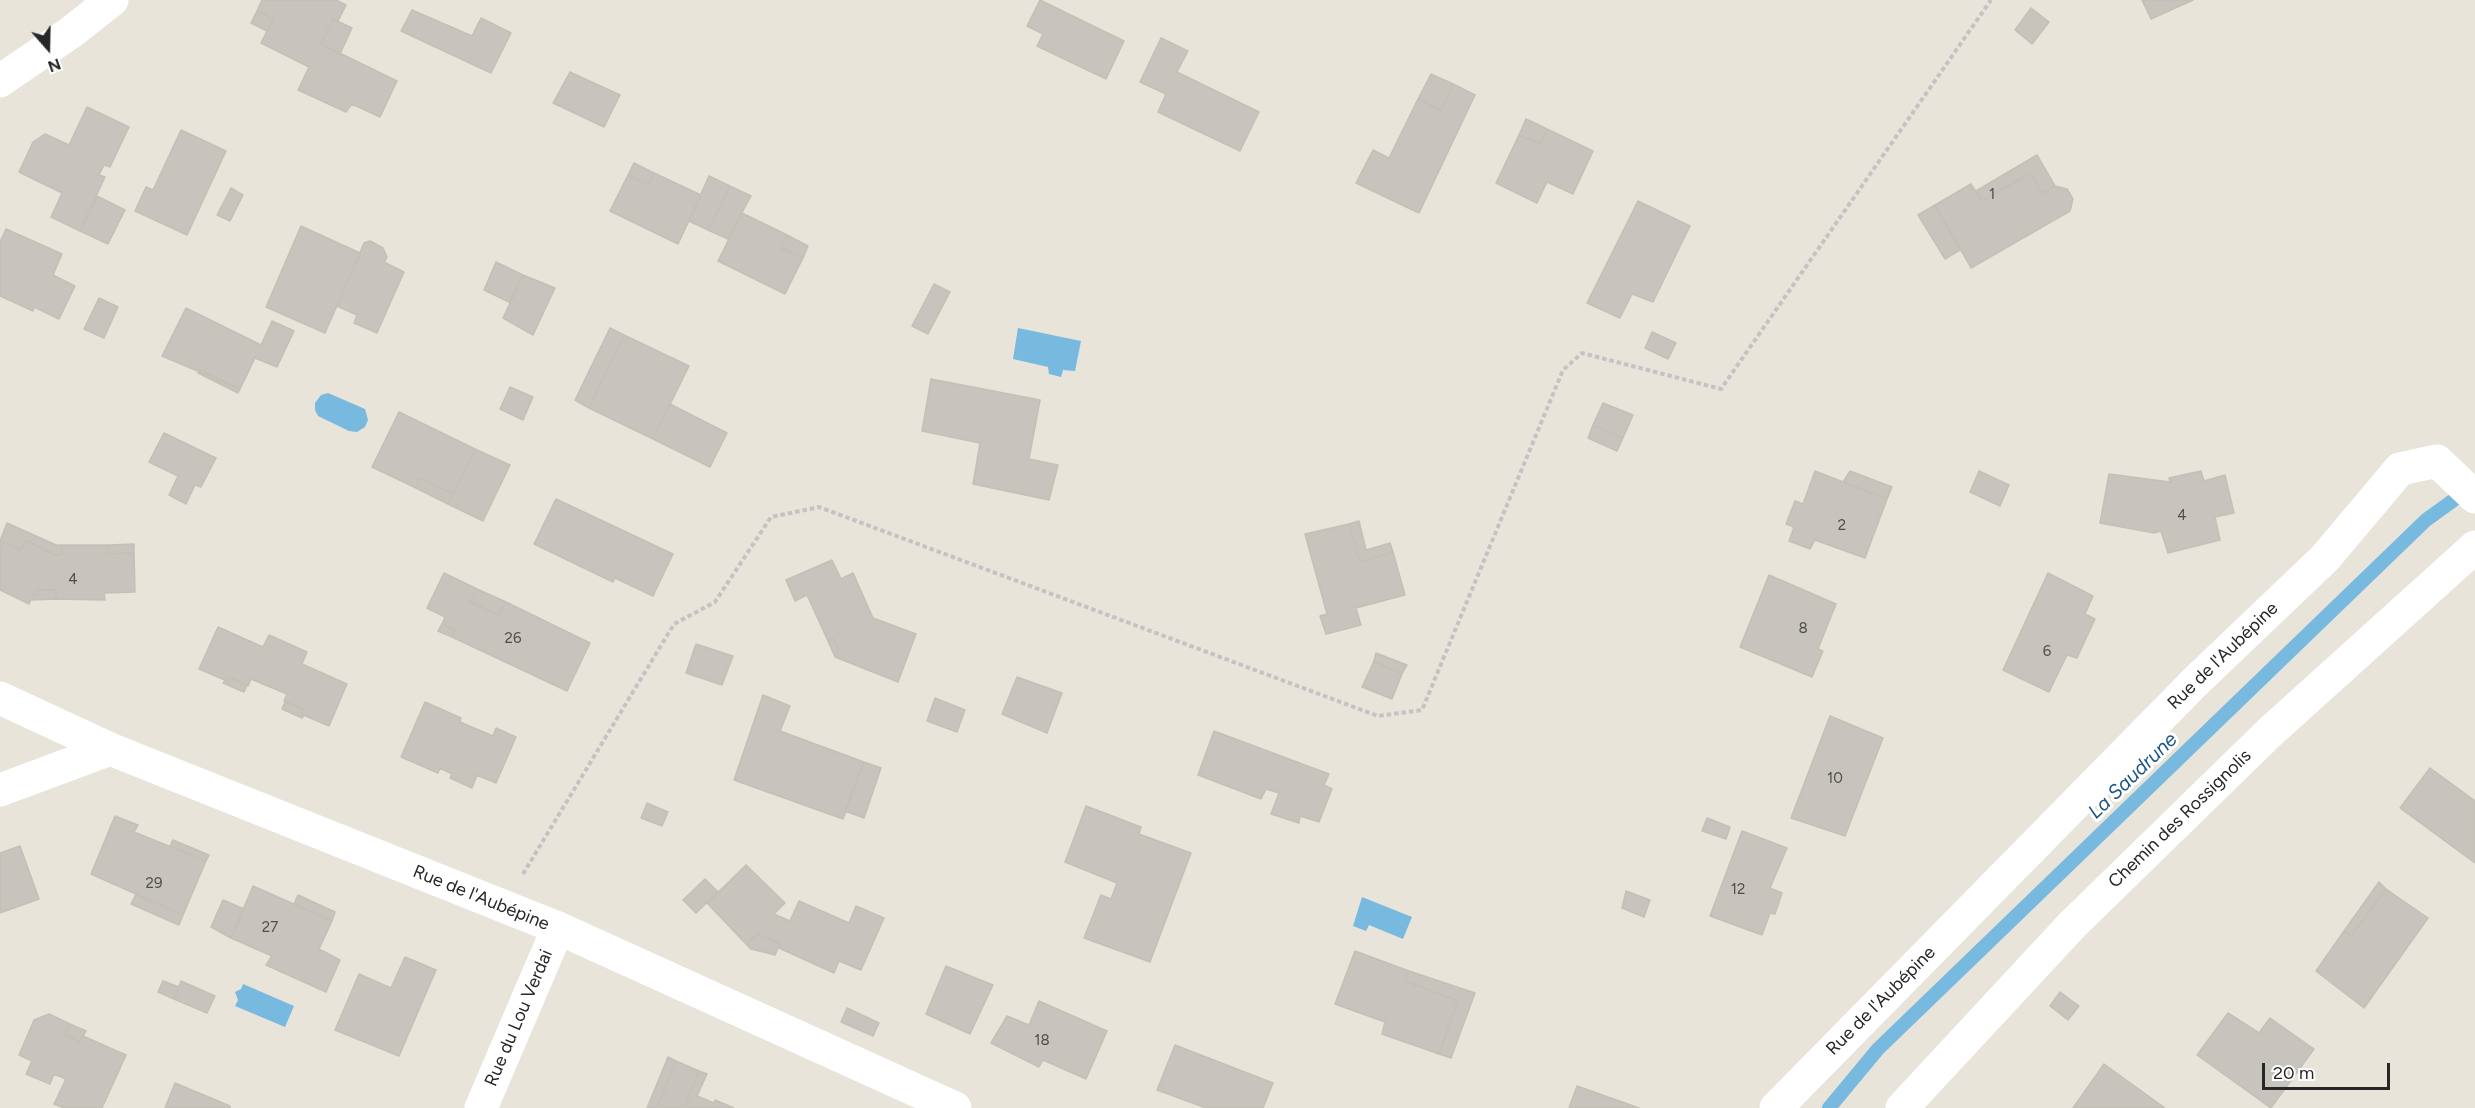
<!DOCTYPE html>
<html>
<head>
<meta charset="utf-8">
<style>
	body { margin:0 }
	#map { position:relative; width:2475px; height:1108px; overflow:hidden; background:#e8e4da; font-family:Figtree,sans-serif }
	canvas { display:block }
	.north { position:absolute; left:18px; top:18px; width:60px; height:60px; -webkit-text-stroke:4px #fff; paint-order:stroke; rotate:160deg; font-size:16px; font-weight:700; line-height:24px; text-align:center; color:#272727 }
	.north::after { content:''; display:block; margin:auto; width:21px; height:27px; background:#272727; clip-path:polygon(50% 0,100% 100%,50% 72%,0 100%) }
	.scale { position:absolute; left:2262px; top:1063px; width:128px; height:27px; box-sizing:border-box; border:3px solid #272727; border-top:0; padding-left:8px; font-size:18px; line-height:21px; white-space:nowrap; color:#272727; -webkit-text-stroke:4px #fff; paint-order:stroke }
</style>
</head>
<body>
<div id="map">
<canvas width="2475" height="1108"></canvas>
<div class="north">N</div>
<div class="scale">20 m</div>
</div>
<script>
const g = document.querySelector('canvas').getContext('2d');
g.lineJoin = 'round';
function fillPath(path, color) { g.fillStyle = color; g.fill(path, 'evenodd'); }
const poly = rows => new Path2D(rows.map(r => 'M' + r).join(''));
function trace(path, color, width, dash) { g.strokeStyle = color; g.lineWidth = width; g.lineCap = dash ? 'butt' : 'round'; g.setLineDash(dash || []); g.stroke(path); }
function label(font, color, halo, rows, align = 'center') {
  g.font = font + ' Figtree,sans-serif'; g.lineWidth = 6; g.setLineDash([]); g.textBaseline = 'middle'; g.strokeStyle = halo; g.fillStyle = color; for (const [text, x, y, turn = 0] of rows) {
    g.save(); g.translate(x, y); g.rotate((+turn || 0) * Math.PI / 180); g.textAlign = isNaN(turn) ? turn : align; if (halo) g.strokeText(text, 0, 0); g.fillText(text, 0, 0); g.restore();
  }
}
const water = poly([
	[1018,328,1081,341,1075,371,1063,370,1061,377,1049,374,1048,367,1013,359],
	[328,393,365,409,368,420,365,427,357,432,349,431,318,416,315,410,315,403,321,395],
	[1362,897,1412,917,1403,939,1369,925,1366,931,1353,926],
	[243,984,294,1006,285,1027,235,1006,238,1000,235,992,241,989]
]);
const stream = poly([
	[1829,1108,1878,1049,2426,520,2469,489]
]);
const building = poly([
	[262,0,336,0,346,5,338,21,333,19,321,44,397,81,380,117,352,104,346,112,298,90,309,67,261,43,273,19,257,11,262,0],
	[1040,0,1124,41,1106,79,1037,46,1043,34,1027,26,1040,0],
	[2142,0,2193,0,2151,19,2142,0],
	[2031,8,2049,22,2032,44,2015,30,2031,8],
	[412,10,472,36,481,18,511,33,491,73,401,31,412,10],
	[257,11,273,19,267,31,251,23,257,11],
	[333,19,352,28,340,54,321,44,333,19],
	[1161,38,1188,51,1177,72,1259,112,1240,151,1158,112,1166,94,1140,82,1161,38],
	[570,72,620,95,604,127,553,103,570,72],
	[1431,74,1453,84,1441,111,1418,99,1431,74],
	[1453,84,1475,95,1419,213,1356,183,1373,150,1389,158,1418,99,1441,111,1453,84],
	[87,107,129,127,110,167,104,165,99,175,105,177,80,231,51,217,62,193,19,172,33,142,45,134,69,145,87,107],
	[1526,119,1547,129,1540,144,1519,135,1526,119],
	[1547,129,1593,151,1573,194,1547,182,1537,203,1496,183,1519,135,1540,144,1547,129],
	[181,130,226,151,187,235,135,211,146,187,153,190,181,130],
	[2037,155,2055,186,2042,193,2031,173,1982,201,1976,191,2037,155],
	[634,163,654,173,648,185,628,175,634,163],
	[654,173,701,195,678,244,610,211,628,175,648,185,654,173],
	[2031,173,2042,193,2055,186,2067,189,2073,199,2070,211,1971,268,1935,205,1971,184,1982,201,2031,173],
	[709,176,730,186,708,230,689,221,709,176],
	[730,186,751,196,728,239,708,230,730,186],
	[231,188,243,195,230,221,217,215,231,188],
	[97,196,125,210,108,244,80,231,97,196],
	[1638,201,1690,226,1653,302,1632,294,1620,318,1587,303,1638,201],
	[1935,205,1960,250,1945,259,1918,215,1935,205],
	[742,213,787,235,781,248,803,258,785,294,718,261,742,213],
	[301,226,360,253,325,333,266,307,301,226],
	[6,229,62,254,53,275,75,286,59,319,34,307,33,311,0,296,0,242,6,229],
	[787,235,808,246,803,258,781,248,787,235],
	[370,241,383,248,387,257,384,262,404,272,377,333,354,323,357,315,337,306,364,243,370,241],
	[496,262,523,275,509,302,484,290,496,262],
	[523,275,555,288,533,335,503,318,523,275],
	[934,284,950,292,928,334,912,326,934,284],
	[99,298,118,307,104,338,84,329,99,298],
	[186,308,261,345,272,321,294,331,277,367,255,358,240,389,162,356,186,308],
	[610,328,624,335,589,408,575,400,610,328],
	[1652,332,1676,343,1668,359,1645,348,1652,332],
	[624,335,689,366,653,439,589,408,624,335],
	[200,370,240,389,238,393,198,373,200,370],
	[931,379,1040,400,1029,459,1058,465,1049,500,973,484,980,443,922,431,931,379],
	[510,387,533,397,523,420,500,409,510,387],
	[1603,403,1633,415,1623,438,1593,425,1603,403],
	[670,404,727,433,710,467,653,439,670,404],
	[399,412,475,449,453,494,420,478,416,488,372,467,399,412],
	[1593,425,1623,438,1617,451,1588,438,1593,425],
	[164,433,216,458,201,487,195,485,186,504,169,495,178,476,149,462,164,433],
	[475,449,510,465,483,521,448,504,475,449],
	[1815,471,1887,499,1865,558,1815,540,1810,549,1789,541,1794,527,1786,524,1795,501,1803,504,1815,471],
	[1850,471,1892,487,1887,499,1843,482,1850,471],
	[1979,471,2009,485,2000,506,1970,492,1979,471],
	[2201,471,2204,481,2225,475,2234,513,2215,517,2220,540,2168,553,2161,531,2154,533,2100,523,2109,474,2170,482,2169,478,2201,471],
	[420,478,453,494,448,504,416,488,420,478],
	[556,499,673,554,653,596,615,578,613,582,534,544,556,499],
	[1359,521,1366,550,1390,543,1393,552,1360,562,1349,524,1359,521],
	[7,523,56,545,62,545,62,554,55,555,26,540,20,550,0,541,7,523],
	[1349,524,1360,562,1393,552,1405,595,1356,608,1361,625,1326,634,1320,616,1327,614,1305,534,1349,524],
	[26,540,55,555,62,554,62,545,108,545,107,554,134,553,135,592,104,593,105,600,56,599,56,590,36,590,29,604,0,590,0,541,20,550,26,540],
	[134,544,134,553,107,554,108,545,134,544],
	[832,560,841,579,853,573,873,618,916,634,898,682,835,657,838,648,834,639,828,641,807,595,795,601,786,580,832,560],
	[444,573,477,589,470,602,499,615,506,602,590,643,567,691,452,637,455,630,447,627,444,620,445,617,427,608,444,573],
	[2048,573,2093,596,2085,614,2095,619,2077,658,2067,655,2049,692,2003,670,2048,573],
	[1769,575,1836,604,1818,649,1823,651,1812,677,1740,647,1769,575],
	[477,589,506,602,499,615,470,602,477,589],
	[36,590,56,590,56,599,32,600,36,590],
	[444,620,447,627,455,630,452,637,438,631,444,620],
	[218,627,263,647,269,635,307,652,302,664,347,684,329,726,301,714,303,709,284,701,287,694,251,679,248,686,229,677,227,681,199,669,218,627],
	[834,639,838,648,835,657,828,641,834,639],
	[696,644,733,656,722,685,686,673,696,644],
	[1376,653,1407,665,1402,674,1374,661,1376,653],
	[1374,661,1402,674,1392,699,1362,687,1374,661],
	[229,677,247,685,244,692,223,683,229,677],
	[1017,677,1062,693,1047,733,1002,714,1017,677],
	[763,695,790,706,780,731,864,762,843,819,734,780,763,695],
	[935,698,965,710,957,732,927,721,935,698],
	[285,702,303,709,301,714,304,715,302,718,282,709,285,702],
	[425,702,461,718,460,722,493,736,496,728,516,737,496,783,477,775,472,788,450,778,452,774,440,768,438,773,401,757,425,702],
	[1830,716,1883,738,1845,836,1791,818,1830,716],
	[1214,731,1329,774,1324,785,1332,789,1319,822,1300,816,1299,823,1271,814,1279,793,1266,789,1261,799,1198,775,1214,731],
	[864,762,881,768,864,818,845,811,864,762],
	[2430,768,2475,801,2475,863,2400,808,2430,768],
	[647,803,668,812,662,826,641,818,647,803],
	[1086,806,1141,827,1139,834,1191,853,1150,962,1084,938,1101,895,1111,899,1117,883,1065,862,1086,806],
	[115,816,138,825,134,832,206,861,183,915,91,874,115,816],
	[1707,818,1730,827,1726,839,1702,831,1707,818],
	[1742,831,1787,848,1770,888,1782,893,1775,914,1770,913,1762,935,1710,916,1742,831],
	[173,840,209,855,206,861,170,846,173,840],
	[20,846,39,899,0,913,0,853,20,846],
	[746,865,785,903,774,914,790,921,799,901,849,923,856,906,884,918,861,970,839,961,834,973,779,948,780,944,757,934,746,944,707,903,746,865],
	[705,879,718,892,696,913,683,900,705,879],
	[2379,882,2386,889,2351,936,2344,931,2379,882],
	[253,886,332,921,319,949,340,960,326,992,266,965,272,956,231,938,253,886],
	[2386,889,2428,918,2364,1008,2316,971,2344,931,2351,936,2386,889],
	[1626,891,1650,900,1644,917,1622,908,1626,891],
	[136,894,183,915,179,925,131,904,136,894],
	[298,895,335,912,332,921,294,904,298,895],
	[223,900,244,909,231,938,211,927,223,900],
	[757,934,780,944,775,955,751,949,746,944,757,934],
	[1355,951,1409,971,1405,981,1458,1001,1439,1054,1382,1034,1385,1022,1335,1004,1355,951],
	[405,957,436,970,399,1056,335,1030,359,974,391,988,405,957],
	[946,966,993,985,970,1034,926,1014,946,966],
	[1409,971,1475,993,1451,1058,1439,1054,1458,1001,1405,981,1409,971],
	[163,981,179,987,174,999,158,992,163,981],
	[181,981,215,996,207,1013,174,999,181,981],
	[2060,992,2079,1006,2068,1020,2050,1006,2060,992],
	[1039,1001,1107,1031,1086,1079,1043,1060,1039,1067,991,1043,1007,1016,1029,1025,1039,1001],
	[847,1008,879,1023,873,1036,841,1022,847,1008],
	[2228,1013,2259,1033,2270,1018,2314,1049,2271,1108,2197,1055,2228,1013],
	[49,1014,70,1024,65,1035,80,1042,83,1036,126,1055,102,1108,64,1108,54,1104,66,1079,54,1074,50,1084,26,1074,32,1061,19,1055,34,1020,49,1014],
	[70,1024,86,1031,80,1042,65,1035,70,1024],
	[1175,1045,1273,1083,1263,1108,1206,1108,1157,1090,1175,1045],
	[668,1057,676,1061,657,1108,647,1108,668,1057],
	[676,1061,699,1071,684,1108,657,1108,676,1061],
	[2104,1064,2165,1108,2073,1108,2104,1064],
	[699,1071,707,1074,697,1096,714,1103,715,1100,734,1108,684,1108,699,1071],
	[175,1083,230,1106,230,1108,165,1108,175,1083],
	[1577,1086,1639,1108,1569,1108,1577,1086]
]);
const path = poly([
	[523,874,674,624,715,602,771,517,819,507,1378,716,1422,710,1563,370,1582,353,1721,389,1991,0]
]);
const minor = poly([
	[0,81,70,33,112,0],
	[0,698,110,749],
	[0,790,110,749,558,928,955,1108],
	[481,1108,558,928],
	[1776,1108,2195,682,2325,558,2400,469,2437,461,2475,497],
	[1902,1108,2072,925,2269,733,2475,547]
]);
const numberNames = [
	["1",1992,195],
	["4",2182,516],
	["2",1842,526],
	["4",73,580],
	["8",1803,629],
	["26",513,639],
	["6",2047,652],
	["10",1835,779],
	["29",154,884],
	["12",1738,890],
	["27",270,928],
	["18",1042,1041]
];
const streetNames = [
	["Rue de l'Aubépine",2223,656,-44],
	["Chemin des Rossignolis",2180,819,-44],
	["Rue de l'Aubépine",481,898,22],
	["Rue de l'Aubépine",1881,1001,-45],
	["Rue du Lou Verdai",519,1018,-67]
];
const waterNames = [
	["La Saudrune",2133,776,-44]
];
fillPath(water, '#78b9df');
trace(stream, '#78b9df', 14);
fillPath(building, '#c7c3bd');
trace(building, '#c3c0b5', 1.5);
trace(path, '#c3c3c3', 4, [4.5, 3]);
trace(minor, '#fff', 33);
label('15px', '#4f4e4c', null, numberNames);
label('18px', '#272727', '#fff', streetNames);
label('italic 20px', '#1c5687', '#fff', waterNames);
</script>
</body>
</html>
